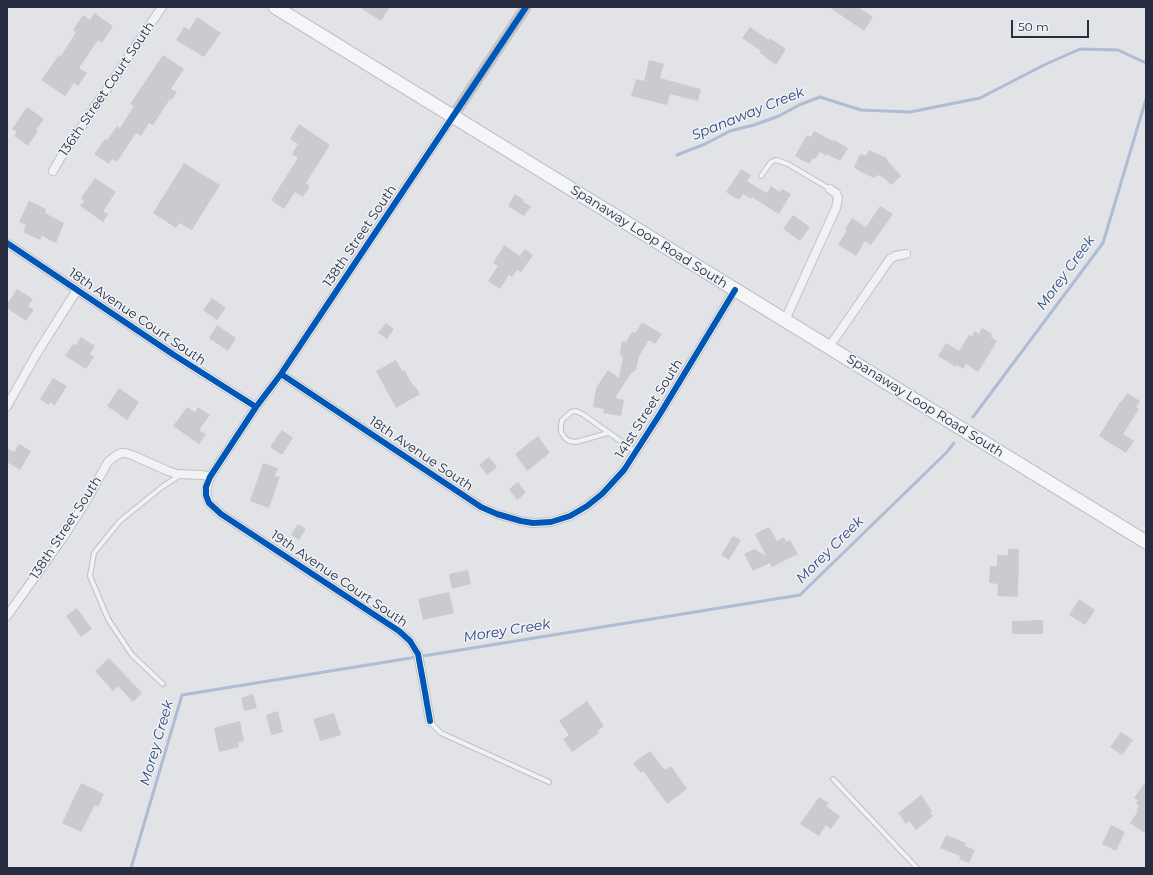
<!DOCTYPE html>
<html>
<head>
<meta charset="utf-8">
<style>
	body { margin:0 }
	#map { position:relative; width:1153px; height:875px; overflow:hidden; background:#e2e3e7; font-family:Montserrat,sans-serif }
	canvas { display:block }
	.frame { position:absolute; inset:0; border:8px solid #272e42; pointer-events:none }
	.scale { position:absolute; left:1011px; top:20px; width:78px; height:18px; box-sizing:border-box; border:2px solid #272e42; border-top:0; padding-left:5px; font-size:12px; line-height:14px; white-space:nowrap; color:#272e42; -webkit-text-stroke:3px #eff2f7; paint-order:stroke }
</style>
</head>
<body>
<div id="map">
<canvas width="1153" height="875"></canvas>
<div class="frame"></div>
<div class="scale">50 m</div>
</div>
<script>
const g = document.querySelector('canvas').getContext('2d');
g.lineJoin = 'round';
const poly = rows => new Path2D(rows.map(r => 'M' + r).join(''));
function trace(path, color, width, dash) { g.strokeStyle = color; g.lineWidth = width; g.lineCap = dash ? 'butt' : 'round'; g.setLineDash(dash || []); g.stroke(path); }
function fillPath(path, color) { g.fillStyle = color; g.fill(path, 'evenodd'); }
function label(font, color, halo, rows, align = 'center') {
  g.font = font + ' Montserrat,sans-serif'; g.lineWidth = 3; g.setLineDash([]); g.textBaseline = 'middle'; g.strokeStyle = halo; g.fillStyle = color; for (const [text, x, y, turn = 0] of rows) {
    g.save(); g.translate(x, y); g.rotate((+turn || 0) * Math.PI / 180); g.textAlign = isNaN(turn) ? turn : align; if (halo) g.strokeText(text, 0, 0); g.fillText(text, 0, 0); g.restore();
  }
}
const stream = poly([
	[677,155,705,144,730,131,754,125,779,116,799,105,820,97,861,110,910,112,980,98,1044,65,1080,49,1118,50,1146,63],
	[973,417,1103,243,1146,99],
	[131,868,182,695,800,595,947,452,954,443]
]);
const building = poly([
	[359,7,390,7,381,21],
	[829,7,858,7,873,17,864,31],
	[94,13,113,26,102,43,98,40,79,68,87,73,78,86,74,83,65,96,41,80,59,55,61,56,76,32,73,30,83,15,90,20],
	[197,17,221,33,204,57,176,40,184,27,189,30],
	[750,27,769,40,770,38,786,49,776,65,760,53,761,51,742,38],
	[163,55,184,69,171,89,177,92,172,100,170,99,153,125,149,123,141,136,136,133,117,162,112,159,109,164,94,154,105,139,107,140,117,126,120,128,134,106,130,104],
	[649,60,664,64,660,78,701,89,698,101,670,94,667,105,631,96,636,79,644,81],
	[27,107,44,119,36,130,38,131,28,146,14,136,17,132,12,129],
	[299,124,330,145,306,183,310,186,303,197,295,192,284,209,271,200,298,158,292,154,298,144,290,139],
	[814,131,833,141,834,140,848,148,840,161,827,154,826,156,820,152,815,159,813,158,809,164,795,156,807,135,811,137],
	[869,150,887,158,887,160,901,176,891,185,884,178,878,175,874,178,859,171,854,167,860,154,866,156],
	[184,163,220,185,192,230,179,223,176,228,153,213],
	[741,169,751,175,747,181,767,193,771,186,780,192,782,189,791,194,779,214,752,197,751,199,743,194,739,200,726,192],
	[95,178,116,192,103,211,108,214,103,222,80,206,84,201,81,198],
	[515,194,524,200,523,202,531,206,524,216,508,206],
	[29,201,46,209,45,213,64,223,56,243,42,236,40,240,23,232,26,225,19,222],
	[880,206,893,214,871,245,865,241,856,256,838,245,847,230,845,229,852,218,866,227],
	[793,215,810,227,800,241,783,229],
	[504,245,520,256,525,249,533,255,521,272,517,270,512,277,509,275,500,289,488,281,498,266,493,263],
	[17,289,33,299,28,306,34,310,26,321,7,308,7,304],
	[212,298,226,308,217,320,203,310],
	[386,323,394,329,387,339,378,333],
	[642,323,645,324,662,334,655,344,649,340,639,356,636,369,634,372,632,372,615,398,624,400,621,416,603,413,604,409,593,407,596,388,608,370,619,378,623,357,620,354,622,341,626,342,632,332,635,333],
	[217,325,236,338,228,351,209,338],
	[982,328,992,334,991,337,997,341,978,372,966,364,963,369,957,365,956,367,938,356,946,343,959,351,969,335,972,336,975,331,979,334],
	[81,337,95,346,90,354,94,357,86,369,65,356,73,344,76,345],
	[396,360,402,371,404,370,414,387,415,386,420,394,396,408,376,371],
	[53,378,67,386,55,405,50,402,49,405,40,399],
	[119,388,139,402,127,420,107,406],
	[1127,393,1140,401,1136,407,1139,409,1123,434,1134,441,1126,453,1099,436,1120,402,1121,402],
	[187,407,195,412,198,407,210,415,199,430,206,434,199,444,173,426],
	[282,430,293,438,282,455,270,447],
	[538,436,550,453,527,471,515,454],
	[19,444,31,451,20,470,7,462,7,448,14,452],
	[489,457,497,467,487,475,479,465],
	[263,463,278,468,275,476,280,477,269,508,250,501],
	[518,482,526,493,517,500,509,489],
	[298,524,306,529,299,540,291,535],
	[769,527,777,541,784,537,786,542,790,540,798,554,772,567,770,563,753,571,744,554,754,549,766,556,755,534],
	[733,536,741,540,729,560,721,555],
	[1008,549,1019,549,1018,597,997,596,998,584,989,583,990,566,997,566,997,555,1008,555],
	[468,570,471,584,452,589,449,574],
	[449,592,454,613,423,620,418,599],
	[1079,599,1095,610,1085,625,1069,615],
	[77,608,92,629,81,637,66,616],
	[1043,620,1043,634,1012,634,1012,621],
	[109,658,142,693,133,702,118,686,113,691,95,671],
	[253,694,257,708,244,711,241,698],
	[587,701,604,726,597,731,599,733,572,752,563,739,569,735,559,721],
	[278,711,283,732,271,735,266,715],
	[334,713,341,735,320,741,313,719],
	[240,721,244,741,238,743,239,747,219,752,214,728],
	[1121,732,1133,740,1122,755,1110,747],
	[650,751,665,770,671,766,687,789,667,804,643,771,641,773,633,763],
	[1146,781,1146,834,1130,823,1138,811,1136,810,1139,806,1136,803,1138,800,1134,798],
	[81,783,104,794,98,807,95,805,81,832,62,823],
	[921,795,932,811,930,813,933,816,916,830,909,821,906,824,898,813],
	[819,797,829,803,826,806,840,816,831,829,826,825,819,836,800,824],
	[1111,825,1125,832,1116,851,1102,844],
	[946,835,966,843,965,846,975,850,969,863,959,859,960,856,940,848]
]);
const lane = poly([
	[761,176,771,162,776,160,788,164,830,189],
	[608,433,576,442,569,441,565,438,561,432,561,425,562,420,567,416,571,412,576,411,584,415,636,452],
	[163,684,132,655,108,619,90,576,94,553,120,521,162,487,180,475],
	[430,722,441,733,549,782],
	[833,779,917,868]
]);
const street = poly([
	[53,171,61,157,162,7],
	[7,243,174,355,256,407],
	[785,320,836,208,838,198,836,193,830,189],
	[829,347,890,259,895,256,906,254],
	[281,374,481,507,497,514,521,521,533,523,551,522,570,516,587,506,602,494,624,470,660,414,735,290],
	[7,406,37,353,77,290],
	[7,616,62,539,85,503,108,462,114,457,121,453,125,453,132,455,168,471,177,474,203,475,210,477],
	[430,721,423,681,418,654,410,641,399,631,221,514,209,503,206,491,210,477,256,407,281,374,453,116]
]);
const secondary = poly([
	[453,116,526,7]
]);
const primary = poly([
	[275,7,1146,542]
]);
const cycleway = poly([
	[7,243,174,355,256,407],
	[281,374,481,507,497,514,521,521,533,523,551,522,570,516,587,506,602,494,624,470,660,414,735,290],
	[430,721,423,681,418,654,410,641,399,631,221,514,209,503,206,495,206,487,210,477,256,407,281,374,526,7]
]);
const streetNames = [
	["136th Street Court South",107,89,-56],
	["138th Street South",360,236,-56],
	["Spanaway Loop Road South",649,237,32],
	["18th Avenue Court South",137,317,34],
	["Spanaway Loop Road South",925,406,32],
	["141st Street South",649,409,-58],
	["18th Avenue South",421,454,34],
	["138th Street South",66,528,-57],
	["19th Avenue Court South",339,579,34]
];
const waterNames = [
	["Spanaway Creek",748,114,-22],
	["Morey Creek",1066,273,-54],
	["Morey Creek",830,550,-45],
	["Morey Creek",507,631,-9],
	["Morey Creek",157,743,-74]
];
trace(stream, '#aebcd4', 3);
fillPath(building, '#cacbcf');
trace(lane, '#c0c1c5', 6);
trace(street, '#c0c1c5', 10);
trace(primary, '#bec0c5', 15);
trace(lane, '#f1f2f4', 4);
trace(street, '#f1f2f4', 8);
trace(secondary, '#c2c4ca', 12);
trace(primary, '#f5f6f7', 13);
trace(cycleway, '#0057b8', 6);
label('13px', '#272e42', '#eff2f7', streetNames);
label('italic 14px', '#2e4779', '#eff2f7', waterNames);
</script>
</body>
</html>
